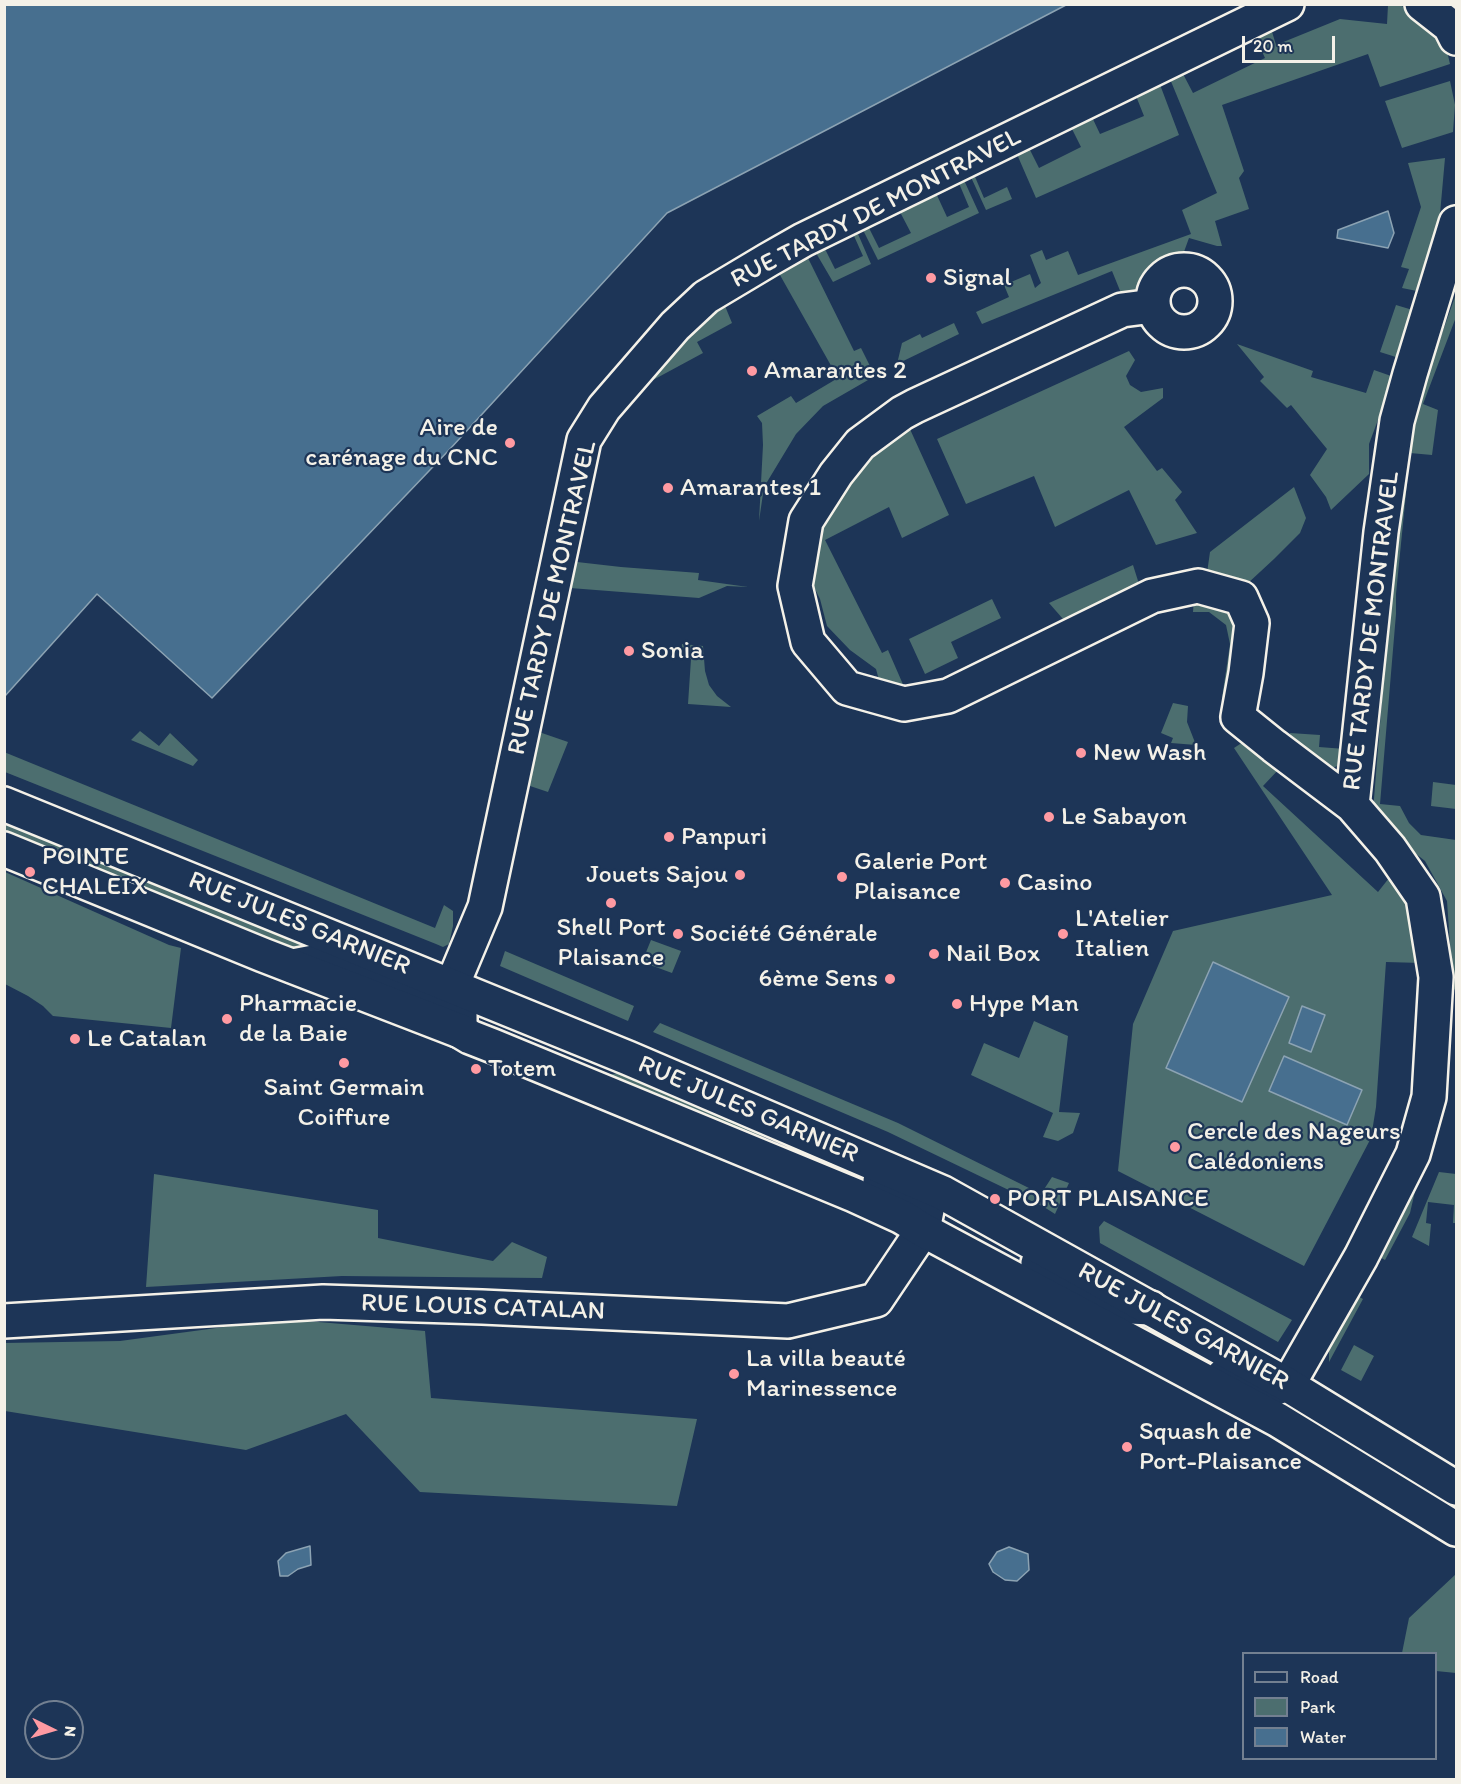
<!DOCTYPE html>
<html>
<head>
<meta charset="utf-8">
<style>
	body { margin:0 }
	#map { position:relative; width:1461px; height:1784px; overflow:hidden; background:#1d3557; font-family:Itim,sans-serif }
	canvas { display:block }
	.frame { position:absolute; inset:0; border:6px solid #f4f1e8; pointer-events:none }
	.legend { position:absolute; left:1242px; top:1652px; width:195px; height:108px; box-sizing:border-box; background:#1d3557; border:2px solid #738091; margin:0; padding:8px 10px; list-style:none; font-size:18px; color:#f4f1e8 }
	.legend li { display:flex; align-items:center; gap:12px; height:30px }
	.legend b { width:30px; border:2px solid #738091 }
	.north { position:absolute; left:24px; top:1700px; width:60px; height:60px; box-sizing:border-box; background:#1d3557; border:2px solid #738091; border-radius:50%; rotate:95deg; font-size:16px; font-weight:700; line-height:24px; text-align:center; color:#f4f1e8 }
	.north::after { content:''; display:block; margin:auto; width:21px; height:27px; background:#ff9aa2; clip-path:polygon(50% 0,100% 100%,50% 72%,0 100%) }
	.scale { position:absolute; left:1242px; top:36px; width:93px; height:27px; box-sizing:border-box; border:3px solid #f4f1e8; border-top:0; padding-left:8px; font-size:18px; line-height:21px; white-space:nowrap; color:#f4f1e8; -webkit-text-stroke:4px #1d3557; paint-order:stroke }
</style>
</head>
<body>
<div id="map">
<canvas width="1461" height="1784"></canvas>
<div class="frame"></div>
<ul class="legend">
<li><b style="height:8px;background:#1d3557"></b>Road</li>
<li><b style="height:16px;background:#4c6e6f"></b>Park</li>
<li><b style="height:16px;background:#476f8f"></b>Water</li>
</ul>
<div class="north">N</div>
<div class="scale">20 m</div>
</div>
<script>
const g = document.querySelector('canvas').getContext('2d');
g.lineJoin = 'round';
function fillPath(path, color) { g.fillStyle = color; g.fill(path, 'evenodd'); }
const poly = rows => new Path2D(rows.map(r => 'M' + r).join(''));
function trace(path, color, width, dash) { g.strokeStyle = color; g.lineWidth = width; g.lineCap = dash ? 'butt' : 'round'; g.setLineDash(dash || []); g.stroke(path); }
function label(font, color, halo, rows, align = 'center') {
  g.font = font + ' Itim,sans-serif'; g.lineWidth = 4.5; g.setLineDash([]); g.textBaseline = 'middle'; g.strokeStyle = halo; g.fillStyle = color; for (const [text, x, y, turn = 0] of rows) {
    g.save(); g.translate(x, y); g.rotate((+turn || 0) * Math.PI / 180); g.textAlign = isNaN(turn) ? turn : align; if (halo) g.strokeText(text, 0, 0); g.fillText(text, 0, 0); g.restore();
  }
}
const green = poly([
	[1388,5,1400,5,1426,20,1444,38,1450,64,1380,87,1368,54,1222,105,1244,171,1239,178,1249,209,1215,221,1222,246,1217,246,1189,238,1181,260,1160,264,1135,293,1123,298,1112,271,982,324,976,312,1009,297,1004,285,1030,274,1035,288,1041,283,1030,255,1042,250,1046,260,1068,251,1078,275,1191,234,1182,210,1217,193,1170,79,1182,72,1193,93,1265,58,1255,36,1270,25,1276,45,1340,19,1387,24],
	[1450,81,1455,105,1453,132,1402,148,1385,101],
	[1159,82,1179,135,1036,198,1016,152,1028,146,1039,168,1081,147,1070,125,1091,115,1100,134,1144,116,1134,91],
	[1445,158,1440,214,1435,256,1422,292,1402,288,1409,269,1401,267,1421,207,1408,163],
	[973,172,984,198,1007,187,1012,199,986,210,970,175],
	[963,178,979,213,878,260,863,230,869,228,879,248,911,233,900,212,935,191,947,217,969,207,958,181],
	[858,234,871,264,833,282,816,253,825,249,835,269,863,256,854,236],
	[807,256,854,351,861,348,875,376,823,406,796,434,764,487,759,521,763,445,762,423,757,416,791,396,796,403,838,378,776,268],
	[1456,294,1456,317,1423,404,1438,410,1432,455,1410,453,1396,594,1396,614,1380,804,1400,806,1409,823,1421,835,1456,840,1456,990,1453,989,1447,901,1425,861,1380,825,1373,811,1394,551,1411,421],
	[1396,305,1416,311,1399,358,1380,352],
	[725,306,732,323,697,342,703,353,653,380,646,369,690,325],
	[954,323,959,334,897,364,902,343,920,334,922,338],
	[1237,344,1313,371,1311,377,1366,393,1374,370,1394,377,1369,444,1369,474,1331,510,1326,497,1310,475,1327,449,1291,405,1287,408,1260,381,1264,377],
	[1129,351,1135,360,1126,376,1130,385,1141,392,1163,388,1163,398,1124,427,1157,471,1162,468,1182,492,1175,500,1197,533,1156,545,1129,490,1055,527,1034,476,966,504,937,439],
	[909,427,949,515,902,538,889,507,825,540,882,653,888,650,905,689,880,684,876,669,850,650,827,626,820,599,812,583,817,536,833,499,873,450],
	[1294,487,1306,518,1300,533,1274,559,1247,584,1207,573,1210,552],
	[577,562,621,567,699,573,698,580,748,587,727,586,699,598,570,588],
	[1133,565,1139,584,1063,619,1049,603],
	[992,599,1001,618,951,642,958,658,925,674,909,639],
	[1194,599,1227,606,1237,620,1231,700,1222,698,1230,644,1226,625,1209,612,1193,612],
	[682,644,703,646,705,671,709,685,717,696,731,707,688,704,691,659,681,658],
	[1173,703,1188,706,1187,722,1196,745,1171,743,1173,738,1161,733],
	[140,731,159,746,170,733,198,760,193,766,131,740],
	[539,732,568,742,548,792,527,785],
	[1290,733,1320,735,1319,747,1345,749,1342,764,1328,770,1292,745],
	[1246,740,1279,769,1263,786,1378,892,1393,873,1414,898,1422,963,1386,962,1376,1107,1371,1138,1304,1266,1118,1171,1133,1024,1173,931,1332,895,1234,748],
	[4,752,435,928,444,905,453,911,453,926,449,944,443,947,436,944,5,772],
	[1433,782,1456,785,1456,809,1431,806],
	[4,816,323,951,273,951,5,841],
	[5,872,169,945,181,948,171,1028,53,1016,43,1006,28,996,5,984],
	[651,940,681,951,672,973,642,962],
	[505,951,634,1006,628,1021,500,966],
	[1034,1021,1068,1036,1059,1112,1080,1113,1073,1133,1058,1141,1043,1137,1053,1113,971,1075,984,1043,1019,1058],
	[660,1023,898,1123,1041,1194,1052,1177,1069,1183,1055,1214,1044,1207,888,1132,653,1032],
	[627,1071,739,1122,801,1160,595,1078],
	[1439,1172,1456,1174,1456,1223,1453,1223,1454,1205,1428,1202,1426,1223,1431,1224,1429,1246,1412,1237],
	[154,1174,378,1210,378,1238,493,1261,512,1242,547,1257,542,1278,342,1276,146,1287],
	[1416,1187,1410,1213,1385,1260,1378,1256],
	[1104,1221,1292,1320,1278,1342,1100,1243,1099,1227],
	[1356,1295,1363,1299,1329,1362,1329,1342],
	[283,1319,425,1331,431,1398,697,1419,677,1506,420,1492,346,1414,246,1450,5,1411,4,1343,120,1341],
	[1354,1345,1374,1356,1361,1381,1341,1370],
	[1456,1574,1456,1673,1436,1671,1436,1654,1402,1653,1409,1618]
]);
const water = poly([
	[5,4,1066,4,1066,5,667,213,450,449,212,698,97,594,5,696,5,4],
	[1388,211,1394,233,1388,248,1337,238,1338,230,1388,211],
	[1213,962,1289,997,1242,1102,1166,1068,1213,962],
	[1302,1006,1325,1015,1311,1052,1289,1043,1302,1006],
	[1284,1056,1362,1090,1347,1125,1269,1091,1284,1056],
	[310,1546,311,1565,298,1569,288,1576,280,1576,278,1561,286,1553,310,1546],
	[1009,1547,1028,1554,1029,1570,1017,1581,1005,1580,993,1572,989,1564,997,1552,1009,1547]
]);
const street = poly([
	[1422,4,1450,26,1456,38],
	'1153 301a31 31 0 1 1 62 0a31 31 0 1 1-62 0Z',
	[1153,306,1122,310,915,406,902,413,860,444,836,474,806,521,795,586,808,642,847,688,904,704,948,696,1152,596,1198,586,1241,598,1252,623,1246,673,1238,717,1274,746,1352,805],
	[293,966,324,960,428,997,453,986],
	[460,1031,460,1014,443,1007,485,907,584,440,604,408,675,326,706,297,768,260,803,240,1287,4],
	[1224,1375,1261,1395,1286,1384,1293,1376,1361,1257,1413,1154,1429,1097,1436,977,1423,897,1390,849,1352,805,1381,532,1397,421,1410,374,1456,223]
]);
const secondary = poly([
	[1038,1263,1109,1306,1151,1308],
	[4,1321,323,1302,482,1307,788,1321,876,1300,923,1230,927,1210,916,1196,880,1181]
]);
const primary = poly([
	[4,804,628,1058,943,1193,1286,1384,1456,1488],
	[4,849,263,955,460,1031,470,1037,493,1046,854,1195,902,1217,923,1230,1278,1420,1456,1529]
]);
const markers = [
	[931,278,6,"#ff9aa2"],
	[752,371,6,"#ff9aa2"],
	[510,443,6,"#ff9aa2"],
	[668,488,6,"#ff9aa2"],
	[629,651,6,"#ff9aa2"],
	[1081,753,6,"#ff9aa2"],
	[1049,817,6,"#ff9aa2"],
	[669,837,6,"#ff9aa2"],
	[30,872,6,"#ff9aa2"],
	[740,875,6,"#ff9aa2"],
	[842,877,6,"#ff9aa2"],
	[1005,883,6,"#ff9aa2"],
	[611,903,6,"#ff9aa2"],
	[678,934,6,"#ff9aa2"],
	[1063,934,6,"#ff9aa2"],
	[934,954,6,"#ff9aa2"],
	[890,979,6,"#ff9aa2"],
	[957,1004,6,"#ff9aa2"],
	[227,1019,6,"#ff9aa2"],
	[75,1039,6,"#ff9aa2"],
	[344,1063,6,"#ff9aa2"],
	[476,1069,6,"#ff9aa2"],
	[1175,1147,6,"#ff9aa2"],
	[995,1199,6,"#ff9aa2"],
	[734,1374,6,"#ff9aa2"],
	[1127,1447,6,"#ff9aa2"]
];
const streetNames = [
	["RUE TARDY DE MONTRAVEL",876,209,-27],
	["RUE TARDY DE MONTRAVEL",553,598,-77],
	["RUE TARDY DE MONTRAVEL",1372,631,-83],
	["RUE JULES GARNIER",299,924,22],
	["RUE JULES GARNIER",748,1110,23],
	["RUE LOUIS CATALAN",483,1308,2],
	["RUE JULES GARNIER",1183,1327,29]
];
const poiNames = [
	["Signal",943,278],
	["Amarantes 2",764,371],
	["Aire de",498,428,"right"],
	["carénage du CNC",498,458,"right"],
	["Amarantes 1",680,488],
	["Sonia",641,651],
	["New Wash",1093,753],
	["Le Sabayon",1061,817],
	["Panpuri",681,837],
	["POINTE",42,857],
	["CHALEIX",42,887],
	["Galerie Port",854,862],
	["Plaisance",854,892],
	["Jouets Sajou",728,875,"right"],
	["Casino",1017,883],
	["L'Atelier",1075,919],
	["Italien",1075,949],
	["Shell Port",611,928,"center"],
	["Plaisance",611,958,"center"],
	["Société Générale",690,934],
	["Nail Box",946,954],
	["6ème Sens",878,979,"right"],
	["Pharmacie",239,1004],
	["de la Baie",239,1034],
	["Hype Man",969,1004],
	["Le Catalan",87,1039],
	["Totem",488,1069],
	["Saint Germain",344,1088,"center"],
	["Coiffure",344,1118,"center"],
	["Cercle des Nageurs",1187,1132],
	["Calédoniens",1187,1162],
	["PORT PLAISANCE",1007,1199],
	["La villa beauté",746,1359],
	["Marinessence",746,1389],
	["Squash de",1139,1432],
	["Port-Plaisance",1139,1462]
];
fillPath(green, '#4c6e6f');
fillPath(water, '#476f8f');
trace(water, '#8ca3b3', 1.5);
trace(street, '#f4f1e8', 38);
trace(secondary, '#f4f1e8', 38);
trace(primary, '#f4f1e8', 38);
trace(street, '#1d3557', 33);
trace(secondary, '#1d3557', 33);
trace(primary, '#1d3557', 33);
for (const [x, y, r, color] of markers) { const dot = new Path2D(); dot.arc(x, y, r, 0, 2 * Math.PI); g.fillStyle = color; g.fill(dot); trace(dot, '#1d3557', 2); }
label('26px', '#f4f1e8', '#1d3557', streetNames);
label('26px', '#f4f1e8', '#1d3557', poiNames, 'left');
</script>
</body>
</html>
